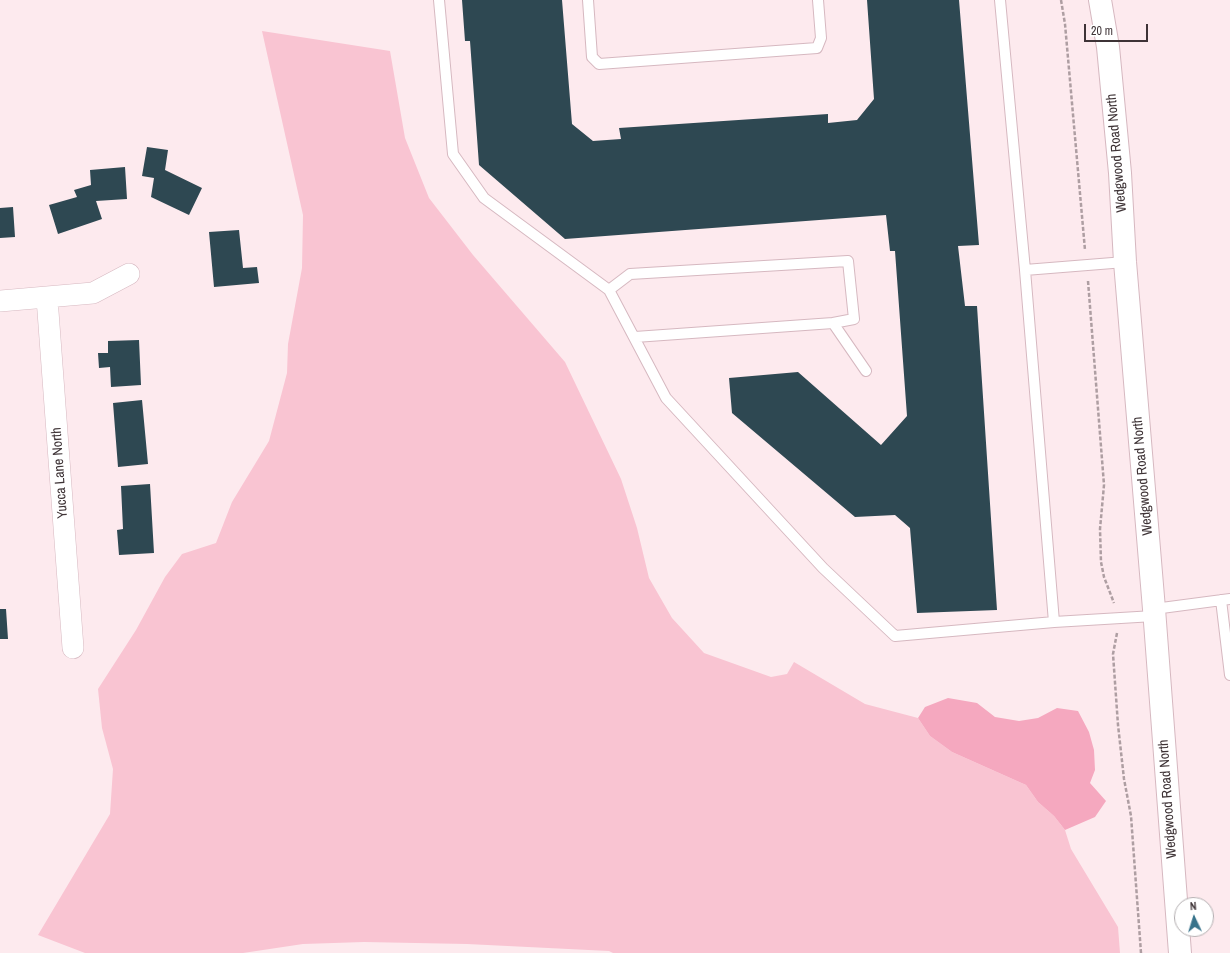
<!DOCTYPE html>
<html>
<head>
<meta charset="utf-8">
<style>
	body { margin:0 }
	#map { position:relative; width:1230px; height:953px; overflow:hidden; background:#fdeaee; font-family:"Archivo Narrow",sans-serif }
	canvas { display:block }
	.north { position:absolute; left:1174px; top:897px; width:40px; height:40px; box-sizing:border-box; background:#fff; border:1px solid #b2adaf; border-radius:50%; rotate:356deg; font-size:11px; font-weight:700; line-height:16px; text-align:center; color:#3e3336 }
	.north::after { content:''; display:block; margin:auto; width:14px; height:18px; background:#37738b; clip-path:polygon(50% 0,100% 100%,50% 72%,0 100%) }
	.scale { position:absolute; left:1084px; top:24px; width:64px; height:18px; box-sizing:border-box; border:2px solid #3e3336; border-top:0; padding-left:5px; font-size:12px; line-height:14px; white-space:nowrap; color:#3e3336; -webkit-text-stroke:3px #fff; paint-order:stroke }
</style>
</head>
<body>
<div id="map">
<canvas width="1230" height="953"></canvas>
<div class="north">N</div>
<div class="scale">20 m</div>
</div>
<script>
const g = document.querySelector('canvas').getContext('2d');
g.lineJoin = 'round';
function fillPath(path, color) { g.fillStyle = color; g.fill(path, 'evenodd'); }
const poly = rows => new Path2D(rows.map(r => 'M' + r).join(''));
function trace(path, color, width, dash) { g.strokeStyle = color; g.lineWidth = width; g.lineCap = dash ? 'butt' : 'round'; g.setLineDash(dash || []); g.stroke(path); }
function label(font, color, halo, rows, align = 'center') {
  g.font = font + ' "Archivo Narrow",sans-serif'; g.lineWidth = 4; g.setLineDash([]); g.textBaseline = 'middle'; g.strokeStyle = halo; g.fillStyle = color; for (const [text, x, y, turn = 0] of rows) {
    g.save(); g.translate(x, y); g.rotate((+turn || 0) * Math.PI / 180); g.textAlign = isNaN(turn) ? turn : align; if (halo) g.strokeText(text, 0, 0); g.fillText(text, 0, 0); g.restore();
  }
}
const green = poly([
	[262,31,390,51,405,138,429,198,473,255,565,362,621,479,637,528,649,578,672,618,704,653,771,677,787,674,794,662,865,704,918,718,930,736,952,752,1026,785,1038,802,1054,816,1065,830,1071,849,1118,927,1120,953,613,953,609,951,467,944,364,942,303,944,243,953,85,953,38,935,110,814,113,769,102,728,98,689,136,630,165,577,182,554,216,543,232,502,269,441,287,373,288,344,302,268,303,215]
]);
const water = poly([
	[948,698,977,703,995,717,1019,721,1038,718,1057,708,1078,711,1089,732,1094,750,1095,770,1090,783,1106,801,1095,817,1065,830,1054,816,1038,802,1026,785,952,752,930,736,918,718,925,707]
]);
const building = poly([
	[462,0,562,0,572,124,593,141,621,139,619,128,828,114,828,123,857,120,874,99,867,0,959,0,979,245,958,246,965,306,977,306,997,610,917,613,910,528,895,515,855,517,732,413,729,378,798,372,881,445,907,416,895,251,890,251,886,215,565,239,479,165,470,41,465,41],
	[147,147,168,150,165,170,202,188,189,215,151,197,154,178,142,176],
	[125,167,127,199,96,201,102,219,58,234,49,205,77,197,74,190,91,185,90,170],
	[13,207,15,237,0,238,0,208],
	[239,230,243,268,257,267,259,283,214,287,209,232],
	[139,340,141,385,111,387,110,367,99,368,98,353,108,353,108,341],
	[142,400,148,464,118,467,113,403],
	[150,484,154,553,119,555,117,530,123,529,121,486],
	[0,609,6,609,8,639,0,639]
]);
const path = poly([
	[1061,0,1065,24,1085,250],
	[1088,281,1104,485,1100,529,1101,562,1104,577,1114,603],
	[1117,633,1113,654,1118,725,1124,779,1131,816,1141,953]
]);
const lane = poly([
	[439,0,453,154,484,198,609,290,666,398,823,568,895,636,1054,622,1154,616],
	[588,0,592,57,599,64,817,48,821,38,818,0],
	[1000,0,1025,270,1054,622],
	[1025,270,1125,262],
	[609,290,630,274,848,261,854,319,833,323],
	[635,337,833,323,866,371],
	[1221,600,1230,675],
	[1154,609,1230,599]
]);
const street = poly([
	[47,298,73,648],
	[0,301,93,293,129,274]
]);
const secondary = poly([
	[1100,0,1108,47,1120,173,1125,262,1154,609,1180,953]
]);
const streetNames = [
	["Wedgwood Road North",1117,153,-95],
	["Yucca Lane North",60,473,-94],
	["Wedgwood Road North",1143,476,-95],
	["Wedgwood Road North",1168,799,-94]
];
fillPath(green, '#f9c4d2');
fillPath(water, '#f5a8bf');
fillPath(building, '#2e4852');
trace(lane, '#d6b8c0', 12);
trace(street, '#d6b8c0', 22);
trace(secondary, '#d6b8c0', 24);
trace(path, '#ae9ea2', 2.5, [4, 2]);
trace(lane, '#fff', 10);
trace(street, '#fff', 21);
trace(secondary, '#fff', 22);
label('14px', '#3e3336', '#fff', streetNames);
</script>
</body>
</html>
